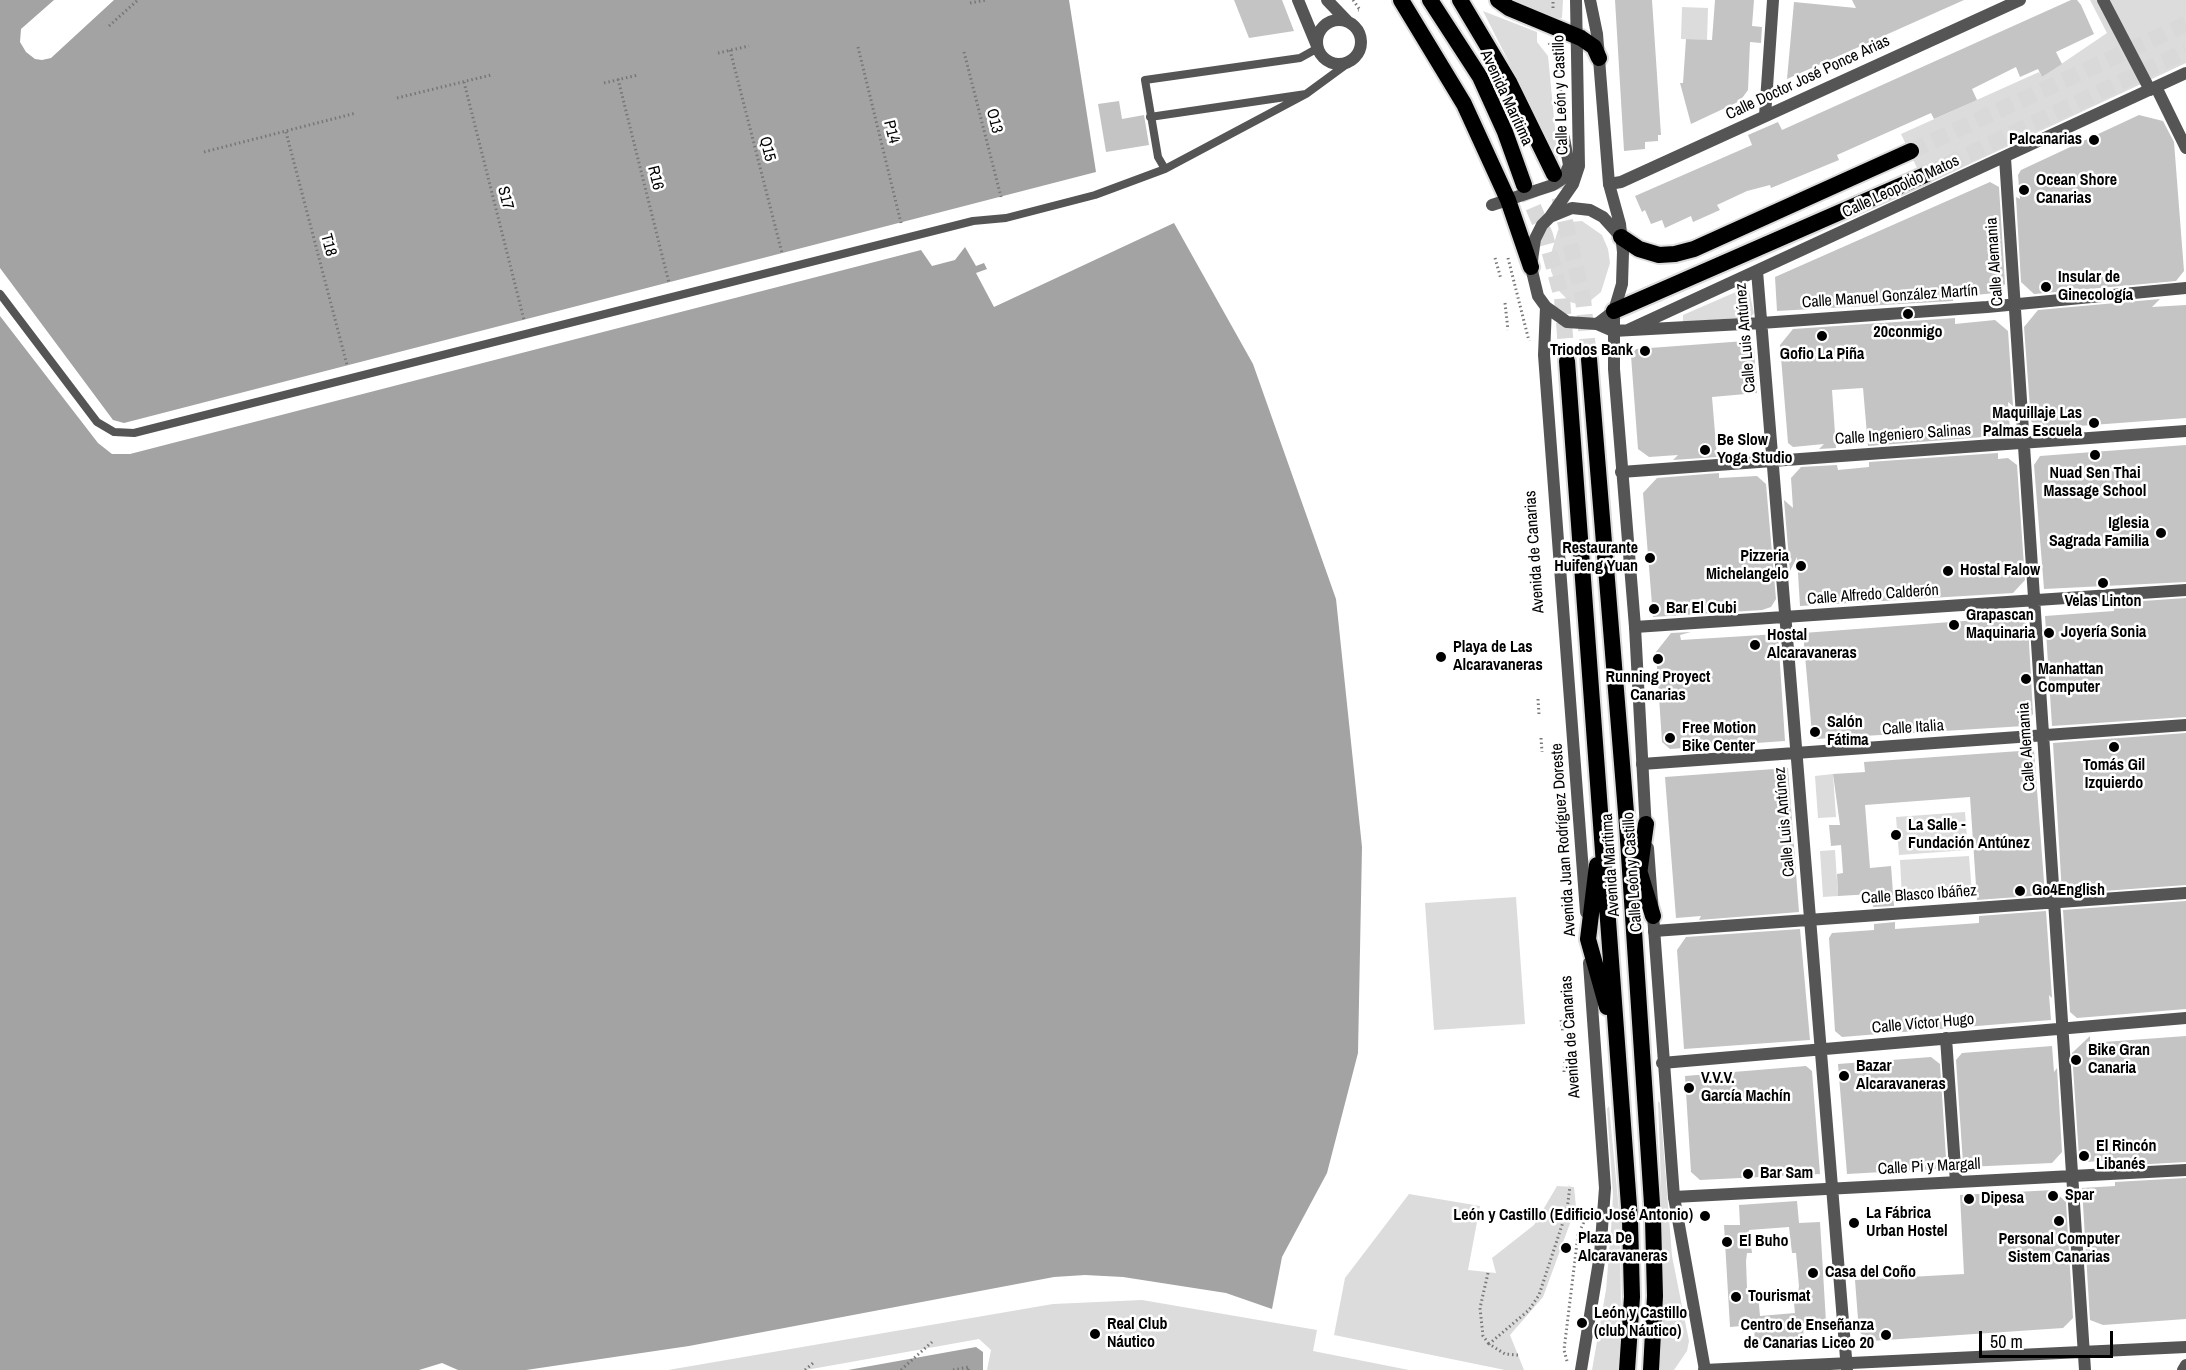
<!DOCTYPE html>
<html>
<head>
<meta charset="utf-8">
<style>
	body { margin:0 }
	#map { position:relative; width:2186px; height:1370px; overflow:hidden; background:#fff; font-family:"Archivo Narrow",sans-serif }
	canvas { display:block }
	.scale { position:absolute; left:1979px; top:1331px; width:134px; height:27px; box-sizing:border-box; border:3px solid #000; border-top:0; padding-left:8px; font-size:18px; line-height:21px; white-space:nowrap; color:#000; -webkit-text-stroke:4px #fff; paint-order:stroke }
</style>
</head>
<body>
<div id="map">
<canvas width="2186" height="1370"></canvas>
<div class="scale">50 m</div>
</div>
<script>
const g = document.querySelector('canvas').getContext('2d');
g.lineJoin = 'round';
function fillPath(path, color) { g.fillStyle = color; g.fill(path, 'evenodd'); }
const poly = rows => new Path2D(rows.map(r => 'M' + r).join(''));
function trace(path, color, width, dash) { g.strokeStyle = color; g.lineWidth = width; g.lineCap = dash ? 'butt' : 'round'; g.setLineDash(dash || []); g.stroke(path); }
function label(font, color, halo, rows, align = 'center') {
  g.font = font + ' "Archivo Narrow",sans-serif'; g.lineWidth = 5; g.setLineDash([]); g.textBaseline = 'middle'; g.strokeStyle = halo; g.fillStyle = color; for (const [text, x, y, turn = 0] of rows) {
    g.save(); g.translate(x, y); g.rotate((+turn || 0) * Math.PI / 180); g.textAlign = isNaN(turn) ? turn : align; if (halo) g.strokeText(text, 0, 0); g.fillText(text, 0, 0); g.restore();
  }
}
const green = poly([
	[1515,0,1563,0,1562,18,1557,19],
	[2090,0,2186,0,2186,63,1925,185,1901,134,2039,72,2042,77,2107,33],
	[1682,7,1708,8,1707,40,1681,39],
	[1483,11,1537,32,1537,42,1548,56,1558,159],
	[1582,221,1602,235,1608,249,1610,263,1601,292,1590,301,1577,304,1570,302,1559,291,1551,271,1550,257,1558,230,1570,222],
	[1745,288,1749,291,1754,313,1751,317,1683,322,1683,315],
	[1833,774,1836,817,1818,818,1815,776],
	[1965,812,1968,850,1899,855,1896,817],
	[1835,850,1838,896,1823,897,1820,851],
	[1969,856,1972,894,1902,898,1900,860],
	[1516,897,1525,1024,1434,1030,1425,903],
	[1658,1101,1660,1103,1672,1256,1689,1341,1687,1351,1674,1370,1660,1370,1664,1271],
	[1609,1106,1620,1221,1621,1323,1617,1370,1592,1370,1606,1290,1611,1230,1613,1195,1607,1109],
	[1557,1186,1574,1187,1576,1207,1543,1297,1510,1335,1524,1370,1505,1370,1334,1335,1345,1278,1409,1194,1480,1206,1468,1270,1496,1273,1492,1258,1534,1225],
	[1142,1300,1317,1330,1313,1351,1409,1370,987,1370,991,1350,979,1339,806,1370,668,1370,1053,1304]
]);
const water = poly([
	[0,0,54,0,21,29,20,42,26,52,35,59,42,60,51,58,114,0,1069,0,1096,172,124,423,113,420,0,268],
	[1174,223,1253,364,1336,599,1362,847,1358,1053,1327,1173,1282,1257,1272,1309,1226,1293,1123,1277,1085,1275,1054,1277,689,1346,526,1370,458,1370,442,1363,419,1370,0,1370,0,316,98,443,112,454,130,454,921,250,932,266,955,260,965,247,976,266,984,263,987,269,976,273,994,307],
	[976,1347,983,1352,983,1370,848,1370]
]);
const building = poly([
	[1234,0,1282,0,1294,31,1249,38],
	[1615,0,1652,0,1661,135,1658,135,1658,141,1645,142,1645,149,1624,151],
	[1715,0,1754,0,1752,26,1762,27,1761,43,1750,42,1748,90,1740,101,1691,124,1680,83,1683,83,1686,39,1712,40],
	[1852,0,1964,0,1787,79,1794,2,1856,8],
	[2071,0,2077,0,2081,5,2094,34,2056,52,2062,64,2042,77,2038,69,2020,77,2016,67,1972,89,1977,100,1934,119,1931,113,1837,155,1839,160,1771,188,1770,185,1747,191,1717,205,1720,210,1693,222,1691,216,1665,228,1662,220,1651,224,1645,210,1642,212,1635,196,1752,145,1748,135,1778,122,1782,130],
	[1119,101,1122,119,1144,115,1149,145,1106,152,1098,104],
	[2139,115,2163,121,2174,142,2184,271,2176,281,2034,294,2021,282,2016,197,2020,199,2018,175,2021,170],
	[1990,182,1999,187,2005,284,1996,293,1953,297,1953,301,1777,311,1775,277],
	[2160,299,2152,307,2186,305,2186,418,2039,429,2031,421,2024,327,2038,310],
	[1955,318,1955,324,1995,320,2008,331,2013,406,2008,402,2010,431,1996,432,1996,436,1868,446,1863,388,1832,390,1836,448,1819,449,1824,444,1793,447,1788,443,1780,345,1793,329],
	[1745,341,1754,348,1757,393,1712,397,1717,457,1673,460,1678,455,1649,457,1638,449,1631,356,1636,349],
	[2186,445,2186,582,2044,589,2034,465,2040,456],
	[1998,453,1998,459,2008,458,2017,465,2025,580,2013,593,1800,606,1797,557,1790,571,1784,500,1793,508,1791,478,1801,467,1837,465,1838,470,1869,467,1869,462],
	[1719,473,1719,478,1757,476,1766,484,1776,599,1771,607,1762,610,1653,617,1643,493,1657,478],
	[2186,598,2186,717,2052,726,2045,616,2114,611,2114,603],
	[2018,617,2028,625,2033,714,2024,726,1816,739,1812,734,1803,633],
	[1691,632,1680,635,1681,640,1778,634,1785,741,1670,749,1662,742,1656,652,1671,633],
	[2186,733,2186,885,2062,894,2053,743],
	[2034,750,2045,895,1977,900,1970,797,1865,805,1870,868,1891,866,1894,906,1873,907,1872,894,1838,896,1837,874,1843,873,1841,845,1831,846,1829,825,1840,825,1833,774,1865,772,1864,762],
	[1788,768,1799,912,1699,920,1701,916,1676,918,1665,777],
	[2186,901,2186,1009,2077,1018,2070,1012,2063,910],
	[2046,911,2052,998,2049,995,2051,1020,1842,1037,1835,1031,1829,938,1832,933,1874,930,1874,924,1895,922,1895,929,1979,923,1979,916],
	[1800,929,1810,1040,1684,1049,1677,950,1686,937],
	[2090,1036,2090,1043,2186,1036,2186,1162,2114,1166,2114,1160,2086,1162,2079,1156,2072,1053],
	[2052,1046,2054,1072,2057,1068,2062,1152,2052,1163,1967,1167,1963,1163,1956,1060,1962,1053],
	[1931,1057,1940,1064,1946,1158,1936,1169,1847,1174,1838,1064],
	[1806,1066,1812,1071,1820,1174,1700,1180,1691,1172,1685,1076],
	[2186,1178,2186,1319,2103,1325,2090,1320,2082,1188,2115,1186,2115,1182],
	[2053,1190,2066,1202,2073,1318,2063,1328,1871,1341,1859,1332,1855,1280,1964,1274,1960,1195],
	[1797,1201,1799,1223,1820,1222,1826,1322,1803,1323,1804,1343,1755,1346,1754,1325,1730,1327,1724,1225,1740,1225,1739,1205],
	[1789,1227,1792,1253,1796,1253,1799,1286,1798,1293,1793,1293,1795,1313,1760,1316,1758,1294,1753,1295,1752,1288,1747,1288,1746,1261,1747,1253,1752,1253,1749,1230]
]);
const trunkTunnel = poly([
	[1911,151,2186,24],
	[1554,174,1583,298,1589,359],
	[1925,175,2186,51],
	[1524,185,1545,235,1562,298,1567,361]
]);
const path = poly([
	[1353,0,1360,10,1358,10],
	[970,3,986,0],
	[1553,8,1553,0],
	[109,26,138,0],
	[1549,43,1558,59,1561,94],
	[858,47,901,223],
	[730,50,782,253],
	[964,52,1001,197],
	[718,53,749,46],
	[618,79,669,283],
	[464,82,524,320],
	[604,83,638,75],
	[397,98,491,75],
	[286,132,347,365],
	[204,152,356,113],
	[1495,258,1501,279],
	[1508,258,1529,341],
	[1505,303,1508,330],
	[1538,699,1539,715],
	[1541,738,1542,752],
	[1561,1020,1563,1033],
	[1564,1072,1565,1057],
	[1488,1273,1480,1308,1483,1336,1489,1344],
	[1518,1355,1505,1354,1489,1344,1529,1310,1539,1295,1567,1210,1570,1186],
	[1567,1361,1564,1350,1578,1235,1587,1215],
	[805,1370,813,1363],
	[901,1370,932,1342],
	[953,1370,969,1367,968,1370]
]);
const service = poly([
	[1150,117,1306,94,1351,61],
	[1165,169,1158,157,1145,80,1300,58,1318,48],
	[0,294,97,422,114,432,134,433,973,221,1006,218,1095,195,1165,169,1306,94]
]);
const pedestrian = poly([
	[2103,0,2150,90],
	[1492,205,1553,185,1564,178,1569,165,1564,138]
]);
const minor = poly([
	[1298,0,1317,46],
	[1327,0,1348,22],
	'1317 42a22 22 0 1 1 44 0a22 22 0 1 1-44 0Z',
	[2156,87,2186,148],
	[1765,116,1773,0],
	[2005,158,2085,1370],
	[1609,184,1621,182,2020,0],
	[1757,271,1847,1370],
	[1597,324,1613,331,1761,323,1987,307,2186,288],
	[1628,330,2186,73],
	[1621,472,2186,431],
	[1635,627,2186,590],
	[1642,764,2186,725],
	[1654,931,2186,893],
	[1946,1038,1956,1182],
	[1662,1063,2186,1018],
	[1674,1197,2186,1170],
	[1704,1370,2186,1347],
	[2183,1370,2186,1365]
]);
const tertiary = poly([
	[1590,0,1597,34,1609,184,1620,224,1623,252,1622,284,1614,311,1597,324,1567,322,1546,307,1538,296,1531,267,1535,239,1542,225,1550,217,1572,208,1590,210,1603,217,1621,237],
	[1550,217,1573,184,1579,166,1576,0],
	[1546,307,1544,355,1586,912],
	[1614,311,1614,369,1635,627,1646,831],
	[1648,848,1674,1197,1705,1370],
	[1581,1370,1600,1255,1605,1188,1589,963]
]);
const trunk = poly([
	[1401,0,1464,104,1508,200,1531,267],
	[1430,0,1480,77,1505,132,1524,185],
	[1460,0,1509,82,1554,174],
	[1498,0,1509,8,1581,38,1594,47,1599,58],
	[1621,237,1639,249,1659,255,1675,254,1694,249,1911,151],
	[1614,311,1925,175],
	[1589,359,1627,825,1653,1219,1655,1296,1651,1370],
	[1567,361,1630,1220,1632,1297,1627,1370],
	[1597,865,1588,939,1607,1007],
	[1639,870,1653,916],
	[1638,882,1646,824]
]);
const markers = [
	[2094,140,6,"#000"],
	[2024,190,6,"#000"],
	[2046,287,6,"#000"],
	[1908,314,6,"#000"],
	[1822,336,6,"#000"],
	[1645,351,6,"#000"],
	[2094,423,6,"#000"],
	[1705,450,6,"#000"],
	[2095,455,6,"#000"],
	[2161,533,6,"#000"],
	[1650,558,6,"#000"],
	[1801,566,6,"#000"],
	[1948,571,6,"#000"],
	[2103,583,6,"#000"],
	[1654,609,6,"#000"],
	[1954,625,6,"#000"],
	[2049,633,6,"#000"],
	[1755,645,6,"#000"],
	[1441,657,6,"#000"],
	[1658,659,6,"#000"],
	[2026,679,6,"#000"],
	[1815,732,6,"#000"],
	[1670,738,6,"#000"],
	[2114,747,6,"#000"],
	[1896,835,6,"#000"],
	[2020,891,6,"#000"],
	[2076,1060,6,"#000"],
	[1844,1076,6,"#000"],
	[1689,1088,6,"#000"],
	[2084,1156,6,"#000"],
	[1748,1174,6,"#000"],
	[2053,1196,6,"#000"],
	[1969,1199,6,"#000"],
	[1705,1216,6,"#000"],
	[2059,1221,6,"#000"],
	[1854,1223,6,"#000"],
	[1727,1242,6,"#000"],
	[1566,1248,6,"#000"],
	[1813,1273,6,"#000"],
	[1736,1297,6,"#000"],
	[1582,1323,6,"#000"],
	[1095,1334,6,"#000"],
	[1886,1335,6,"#000"]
];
const streetNames = [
	["Calle Doctor José Ponce Arias",1808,78,-25],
	["Calle León y Castillo",1561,95,-92],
	["Avenida Marítima",1506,98,65],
	["O13",994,121,76],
	["P14",891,132,76],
	["Q15",767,149,76],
	["R16",655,178,76],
	["Calle Leopoldo Matos",1901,187,-25],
	["S17",505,198,76],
	["T18",328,245,75],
	["Calle Alemania",1995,262,-94],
	["Calle Manuel González Martín",1890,297,-4],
	["Calle Luis Antúnez",1746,338,-95],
	["Calle Ingeniero Salinas",1903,435,-4],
	["Avenida de Canarias",1535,552,-94],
	["Calle Alfredo Calderón",1873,595,-4],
	["Calle Italia",1913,728,-4],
	["Calle Alemania",2027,747,-94],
	["Calle Luis Antúnez",1785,822,-95],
	["Avenida Juan Rodríguez Doreste",1564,840,-94],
	["Avenida Marítima",1611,865,-94],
	["Calle León y Castillo",1633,872,-94],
	["Calle Blasco Ibáñez",1919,895,-4],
	["Calle Víctor Hugo",1923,1024,-5],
	["Avenida de Canarias",1571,1037,-94],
	["Calle Pi y Margall",1929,1167,-3]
];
const poiNames = [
	["Palcanarias",2082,140,"right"],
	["Ocean Shore",2036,181],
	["Canarias",2036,199],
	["Insular de",2058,278],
	["Ginecología",2058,296],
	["20conmigo",1908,333,"center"],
	["Triodos Bank",1633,351,"right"],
	["Gofio La Piña",1822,355,"center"],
	["Maquillaje Las",2082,414,"right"],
	["Palmas Escuela",2082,432,"right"],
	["Be Slow",1717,441],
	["Yoga Studio",1717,459],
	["Nuad Sen Thai",2095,474,"center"],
	["Massage School",2095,492,"center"],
	["Iglesia",2149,524,"right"],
	["Sagrada Familia",2149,542,"right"],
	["Restaurante",1638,549,"right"],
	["Huifeng Yuan",1638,567,"right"],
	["Pizzeria",1789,557,"right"],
	["Michelangelo",1789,575,"right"],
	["Hostal Falow",1960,571],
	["Velas Linton",2103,602,"center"],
	["Bar El Cubi",1666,609],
	["Grapascan",1966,616],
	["Maquinaria",1966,634],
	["Joyería Sonia",2061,633],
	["Hostal",1767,636],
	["Alcaravaneras",1767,654],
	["Playa de Las",1453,648],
	["Alcaravaneras",1453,666],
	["Manhattan",2038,670],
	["Computer",2038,688],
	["Running Proyect",1658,678,"center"],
	["Canarias",1658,696,"center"],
	["Salón",1827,723],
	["Fátima",1827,741],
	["Free Motion",1682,729],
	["Bike Center",1682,747],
	["Tomás Gil",2114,766,"center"],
	["Izquierdo",2114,784,"center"],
	["La Salle -",1908,826],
	["Fundación Antúnez",1908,844],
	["Go4English",2032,891],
	["Bike Gran",2088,1051],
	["Canaria",2088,1069],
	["Bazar",1856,1067],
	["Alcaravaneras",1856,1085],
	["V.V.V.",1701,1079],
	["García Machín",1701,1097],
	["El Rincón",2096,1147],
	["Libanés",2096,1165],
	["Bar Sam",1760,1174],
	["Spar",2065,1196],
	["Dipesa",1981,1199],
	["La Fábrica",1866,1214],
	["Urban Hostel",1866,1232],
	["León y Castillo (Edificio José Antonio)",1693,1216,"right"],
	["Plaza De",1578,1239],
	["Alcaravaneras",1578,1257],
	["Personal Computer",2059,1240,"center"],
	["Sistem Canarias",2059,1258,"center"],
	["El Buho",1739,1242],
	["Casa del Coño",1825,1273],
	["Tourismat",1748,1297],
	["León y Castillo",1594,1314],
	["(club Náutico)",1594,1332],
	["Real Club",1107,1325],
	["Náutico",1107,1343],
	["Centro de Enseñanza",1874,1326,"right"],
	["de Canarias Liceo 20",1874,1344,"right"]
];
fillPath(green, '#dcdcdc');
fillPath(water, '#a3a3a3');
fillPath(building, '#c4c4c4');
trace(trunkTunnel, '#d9d9d9', 16, [16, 8]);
trace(trunk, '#dbdbdb', 20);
trace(path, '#777', 3, [1.5, 3]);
trace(service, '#555', 8);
trace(pedestrian, '#555', 12);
trace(minor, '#555', 12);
trace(tertiary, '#555', 12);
trace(trunk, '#000', 16);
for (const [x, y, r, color] of markers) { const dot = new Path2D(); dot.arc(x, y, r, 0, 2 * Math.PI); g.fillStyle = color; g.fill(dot); trace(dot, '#fff', 2); }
label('16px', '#000', '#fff', streetNames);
label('bold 16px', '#000', '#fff', poiNames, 'left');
</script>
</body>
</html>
